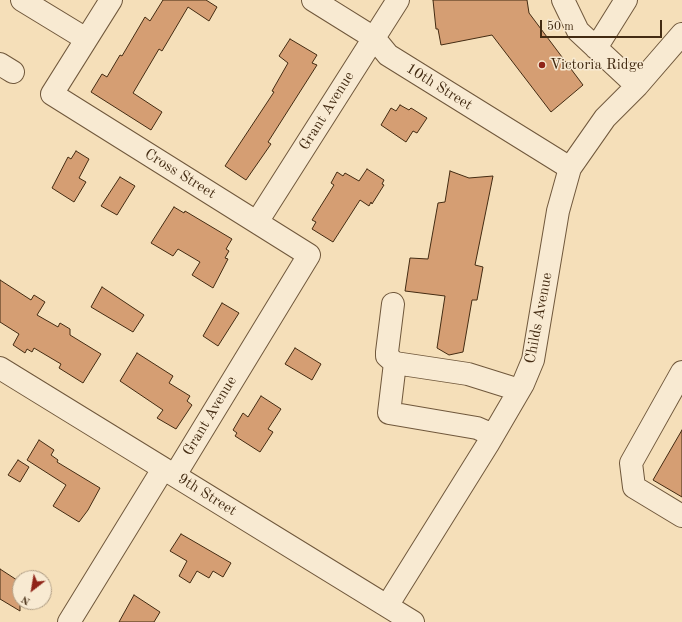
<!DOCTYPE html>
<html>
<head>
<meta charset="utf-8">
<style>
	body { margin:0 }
	#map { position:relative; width:682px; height:622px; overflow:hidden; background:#f5dfb9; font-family:"Old Standard TT",serif }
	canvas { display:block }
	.north { position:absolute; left:12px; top:570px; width:40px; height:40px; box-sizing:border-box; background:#f8ead2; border:1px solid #b09e85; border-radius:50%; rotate:211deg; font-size:11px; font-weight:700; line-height:16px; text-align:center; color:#432b12 }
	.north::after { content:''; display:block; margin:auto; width:14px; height:18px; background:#8f2418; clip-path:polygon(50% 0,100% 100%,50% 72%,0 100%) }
	.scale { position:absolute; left:540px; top:20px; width:122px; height:18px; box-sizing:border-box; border:2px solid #432b12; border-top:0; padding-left:5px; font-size:12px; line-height:14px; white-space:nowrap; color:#432b12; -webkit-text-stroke:3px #f8ead2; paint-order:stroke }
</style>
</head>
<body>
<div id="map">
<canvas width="682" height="622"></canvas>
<div class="north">N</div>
<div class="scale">50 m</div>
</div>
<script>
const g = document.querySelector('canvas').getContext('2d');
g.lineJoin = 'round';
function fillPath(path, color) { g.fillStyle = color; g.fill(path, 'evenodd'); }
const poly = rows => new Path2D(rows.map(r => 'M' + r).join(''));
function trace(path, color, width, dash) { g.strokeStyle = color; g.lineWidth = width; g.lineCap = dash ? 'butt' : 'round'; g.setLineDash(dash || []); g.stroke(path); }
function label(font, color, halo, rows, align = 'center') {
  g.font = font + ' "Old Standard TT",serif'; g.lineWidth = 3; g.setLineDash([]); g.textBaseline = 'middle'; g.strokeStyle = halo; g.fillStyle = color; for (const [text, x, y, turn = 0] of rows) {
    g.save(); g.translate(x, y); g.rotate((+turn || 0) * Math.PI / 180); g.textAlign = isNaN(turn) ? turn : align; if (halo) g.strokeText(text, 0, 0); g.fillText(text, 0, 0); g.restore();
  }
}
const building = poly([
	[163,0,206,0,217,7,209,21,188,7,162,51,159,49,133,93,162,112,151,130,91,92,102,74,107,77,120,55,122,56,145,17,150,21,163,0],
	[433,0,527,0,529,13,583,85,551,112,492,35,441,45,438,29,436,29,433,0],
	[290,39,317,55,312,63,317,65,268,142,271,144,246,180,225,166,274,92,272,91,288,63,279,56,290,39],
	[400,105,409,110,411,108,427,118,417,133,413,131,406,142,381,125,391,108,396,111,400,105],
	[76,151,89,159,79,178,86,182,74,202,52,188,68,157,71,159,76,151],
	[367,169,384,180,382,184,384,185,372,204,371,202,369,206,360,200,333,242,312,229,316,222,312,220,334,185,331,183,337,172,343,176,345,173,359,181,367,169],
	[450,171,469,178,493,176,475,265,483,267,477,300,472,300,463,352,449,355,437,348,445,296,405,291,410,258,428,259,438,203,445,202,450,171],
	[120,177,135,186,117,215,101,206,120,177],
	[174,207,184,213,185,211,232,239,226,249,229,251,225,258,228,259,213,288,192,275,200,262,178,249,173,256,151,243,174,207],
	[0,280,31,300,34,295,45,302,37,315,58,327,60,323,70,329,70,335,101,354,83,383,59,368,61,364,34,348,32,352,27,349,25,353,13,345,19,334,0,322,0,280],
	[102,287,144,315,133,332,91,307,102,287],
	[222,303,239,313,218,346,203,336,222,303],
	[295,348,321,364,312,380,285,364,295,348],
	[137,353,173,376,169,383,190,396,187,401,192,405,176,429,157,418,163,410,120,381,137,353],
	[261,396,281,409,268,429,273,432,260,452,235,436,237,433,233,430,243,413,248,417,261,396],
	[682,430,682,497,653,480,682,430],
	[39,440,54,450,51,455,58,460,57,462,100,488,88,510,79,522,53,506,66,485,27,460,39,440],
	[18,460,29,467,20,482,8,475,18,460],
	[181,534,231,563,223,577,213,571,209,578,197,571,190,583,179,576,187,561,170,551,181,534],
	[0,569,20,582,20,611,0,599,0,569],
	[134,595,160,612,154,622,119,622,134,595]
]);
const minor = poly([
	[22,0,86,39],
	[111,0,52,94,309,255,175,475],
	[313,0,374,38,388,55,570,168],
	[563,0,578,31,637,86],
	[596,48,626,0],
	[0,64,13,72],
	[257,222,398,0],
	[393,304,387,352,387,356,395,363],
	[0,368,413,622],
	[682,372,631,463,634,487,682,516],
	[493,435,477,428,389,413,395,363,468,374,519,390],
	[387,606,488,444,523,384,533,360,558,211,570,168,605,118,637,86,682,34],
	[69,622,163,469]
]);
const markers = [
	[542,65,4,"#8f2418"]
];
const poiNames = [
	["Victoria Ridge",550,65]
];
const streetNames = [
	["10th Street",439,87,32],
	["Grant Avenue",327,111,-58],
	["Cross Street",180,174,32],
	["Childs Avenue",539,318,-79],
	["Grant Avenue",210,416,-59],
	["9th Street",207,495,32]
];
fillPath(building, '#d59e73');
trace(building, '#432b12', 1);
trace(minor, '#70583c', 24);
trace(minor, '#f8ead2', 22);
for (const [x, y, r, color] of markers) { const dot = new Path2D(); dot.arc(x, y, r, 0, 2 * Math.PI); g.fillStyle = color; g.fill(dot); trace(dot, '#f8ead2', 1.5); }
label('15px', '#432b12', '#f8ead2', poiNames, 'left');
label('15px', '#432b12', '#f8ead2', streetNames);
</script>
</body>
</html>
